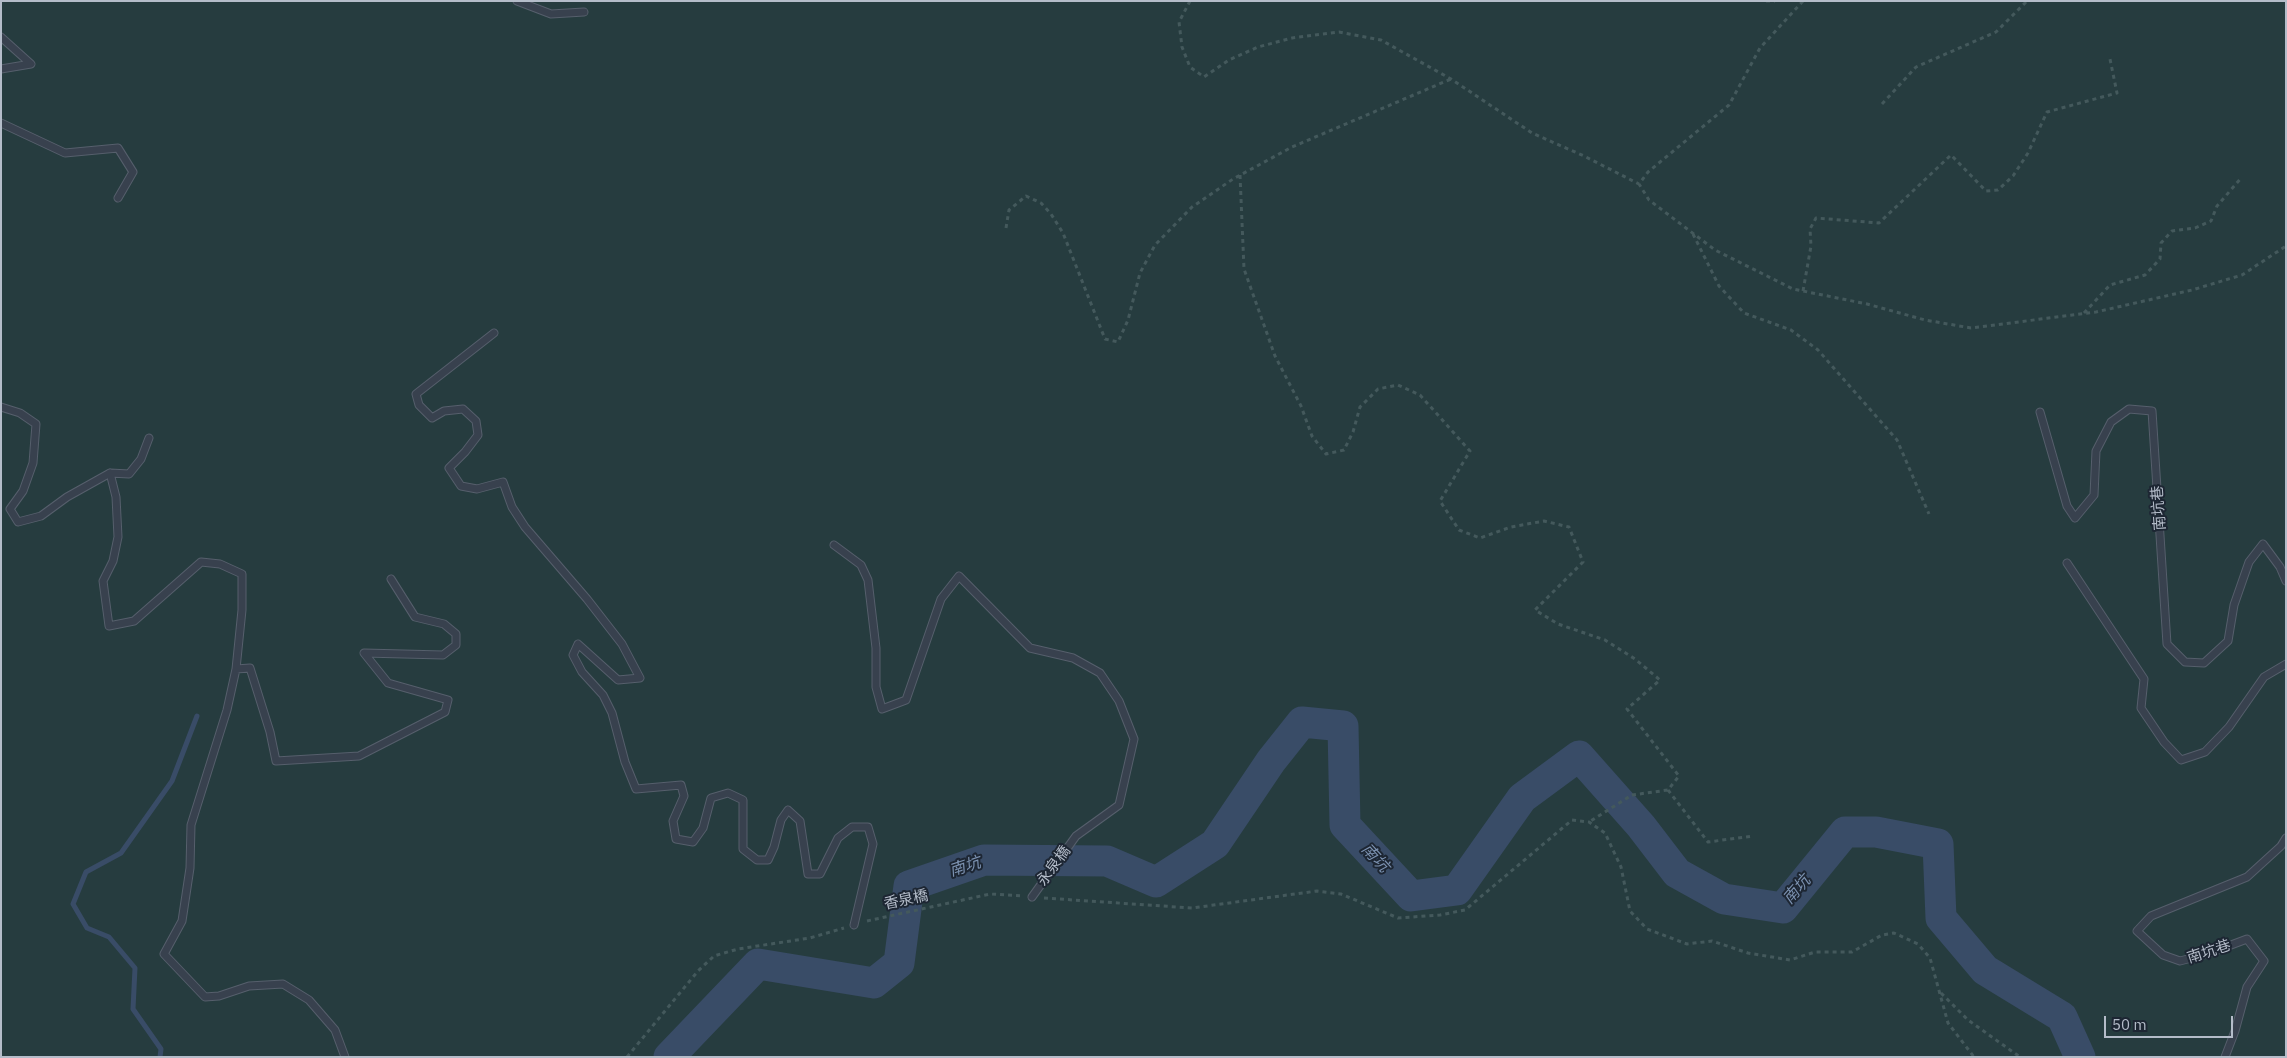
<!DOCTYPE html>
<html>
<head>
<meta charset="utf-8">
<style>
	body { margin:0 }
	#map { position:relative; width:2287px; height:1058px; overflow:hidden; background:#242f3e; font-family:"IBM Plex Sans",sans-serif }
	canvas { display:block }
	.frame { position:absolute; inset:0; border:2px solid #b4bcc9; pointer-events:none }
	.scale { position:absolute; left:2104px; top:1016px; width:129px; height:22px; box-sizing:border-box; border:2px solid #b4bcc9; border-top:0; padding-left:6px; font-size:15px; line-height:18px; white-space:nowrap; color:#b4bcc9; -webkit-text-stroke:4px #1d2633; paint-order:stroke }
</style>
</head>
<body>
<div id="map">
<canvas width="2287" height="1058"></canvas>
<div class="frame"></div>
<div class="scale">50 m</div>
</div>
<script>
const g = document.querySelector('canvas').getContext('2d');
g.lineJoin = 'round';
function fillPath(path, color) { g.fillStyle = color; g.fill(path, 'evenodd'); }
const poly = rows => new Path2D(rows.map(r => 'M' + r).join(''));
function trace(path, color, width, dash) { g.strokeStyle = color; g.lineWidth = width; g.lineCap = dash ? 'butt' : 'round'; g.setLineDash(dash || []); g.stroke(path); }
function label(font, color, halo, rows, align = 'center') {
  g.font = font + ' "IBM Plex Sans","Noto Sans TC",sans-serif'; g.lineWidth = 4; g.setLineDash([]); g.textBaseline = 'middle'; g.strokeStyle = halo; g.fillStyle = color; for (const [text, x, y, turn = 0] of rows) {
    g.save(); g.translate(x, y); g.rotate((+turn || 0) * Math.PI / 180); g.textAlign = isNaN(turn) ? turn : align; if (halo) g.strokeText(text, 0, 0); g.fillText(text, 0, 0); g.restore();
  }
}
const green = poly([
	[1,1,2286,1,2286,1057,1,1057]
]);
const stream = poly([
	[160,1057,161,1049,133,1009,135,968,109,937,87,928,73,904,86,872,121,853,172,781,197,716]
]);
const river = poly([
	[669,1057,758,964,874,983,899,963,909,886,984,860,1107,861,1156,882,1215,844,1271,761,1302,722,1343,726,1345,825,1411,896,1457,890,1522,798,1579,756,1641,826,1677,873,1724,899,1783,908,1845,832,1876,832,1938,844,1941,918,1985,970,2062,1017,2080,1057]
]);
const path = poly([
	[1190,1,1179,22,1182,47,1190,67,1204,77,1229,60,1258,47,1292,38,1339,32,1381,40,1451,79,1532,133,1584,156,1639,184],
	[1766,1,1775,1],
	[1803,1,1760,48,1729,105,1648,172,1639,184,1649,200,1715,250,1793,289,1867,304,1925,320,1971,328,2096,312,2192,290,2242,275,2286,246],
	[1882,104,1916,67,1996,32,2027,1],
	[1240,175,1244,269,1275,356,1301,406,1312,436,1326,454,1344,450,1353,432,1360,407,1378,389,1398,385,1420,395,1470,451,1440,501,1459,530,1480,538,1511,527,1544,521,1569,527,1583,562,1535,610,1558,624,1605,640,1635,659,1660,680,1627,709,1679,776,1668,790,1632,795,1589,822],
	[1006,228,1009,210,1026,196,1041,203,1051,214,1063,233,1105,339,1118,342,1128,320,1140,273,1155,245,1192,207,1233,179,1292,147,1451,79],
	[1693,234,1719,286,1744,313,1791,330,1818,350,1897,440,1929,514],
	[1803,291,1811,246,1810,229,1816,218,1879,223,1951,155,1986,191,1998,190,2013,176,2028,153,2047,112,2117,93,2110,59],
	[2084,313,2110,285,2145,275,2160,259,2161,243,2172,231,2195,228,2211,221,2217,206,2242,177],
	[1668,790,1708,842,1753,836],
	[1044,898,1192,908,1317,891,1341,894,1398,918,1440,915,1465,910,1572,820,1589,822,1605,833,1621,867,1630,911,1647,929,1687,944,1712,941,1748,953,1790,960,1815,952,1852,952,1882,935,1894,933,1918,944,1930,958,1948,1023,1974,1057],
	[867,921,990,894,1023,896],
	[1941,993,1968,1020,2020,1057],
	[627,1057,698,971,714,956,738,949,810,938,844,928]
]);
const service = poly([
	[517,1,551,14,584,12],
	[1,37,31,64,1,69],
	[1,123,65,153,118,148,133,172,118,198],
	[494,333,416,394,419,405,432,418,444,411,463,409,476,421,478,435,465,452,449,468,461,486,477,489,503,482,512,507,525,527,587,599,622,644,640,678,618,680,578,644,573,655,582,672,603,695,612,713,625,762,636,789,681,785,684,796,673,821,676,839,693,842,703,828,711,798,728,793,743,800,743,849,757,860,768,860,774,847,781,820,788,810,800,821,808,874,820,874,838,838,852,827,868,827,873,844,854,925],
	[1,407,20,413,36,424,33,463,23,491,10,509,18,522,41,516,67,497,110,473,116,497,118,537,113,561,103,581,109,626,134,621,201,562,220,564,242,574,242,610,236,669,227,710,191,825,190,868,182,921,164,954,205,997,219,996,249,986,283,984,309,1000,335,1030,345,1057],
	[2040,412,2067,506,2075,518,2094,495,2096,451,2111,422,2129,409,2152,411,2167,644,2185,662,2204,663,2228,641,2234,605,2249,562,2263,544,2280,567,2286,581],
	[110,473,129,474,141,459,149,438],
	[834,545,861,565,868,580,876,648,876,687,882,709,906,700,941,599,959,576,1030,648,1073,658,1100,673,1119,701,1134,739,1119,805,1076,836,1032,897],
	[2067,563,2144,679,2141,708,2164,742,2181,760,2205,752,2229,727,2264,677,2286,664],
	[236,669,250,668,270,732,276,761,359,756,445,712,448,700,388,683,364,653,443,655,456,645,456,634,444,624,415,617,391,579],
	[2225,1057,2235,1031,2247,987,2264,961,2247,939,2207,954,2180,961,2163,955,2137,931,2151,916,2247,877,2281,846,2286,838]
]);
const streetNames = [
	["南坑巷",2159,508,-94],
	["永泉橋",1054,866,-54],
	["香泉橋",906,900,-12],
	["南坑巷",2209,952,-18]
];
const waterNames = [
	["南坑",1375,858,47],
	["南坑",965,867,-18],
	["南坑",1797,890,-49]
];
fillPath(green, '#263c3f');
trace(stream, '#394c67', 5);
trace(river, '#394c67', 31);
trace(service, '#565f6c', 9);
trace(path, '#44595c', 3, [4, 4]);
trace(service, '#38414e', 7);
label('15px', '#b4bcc9', '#1d2633', streetNames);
label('italic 16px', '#7c92b1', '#1d2633', waterNames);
</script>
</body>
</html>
